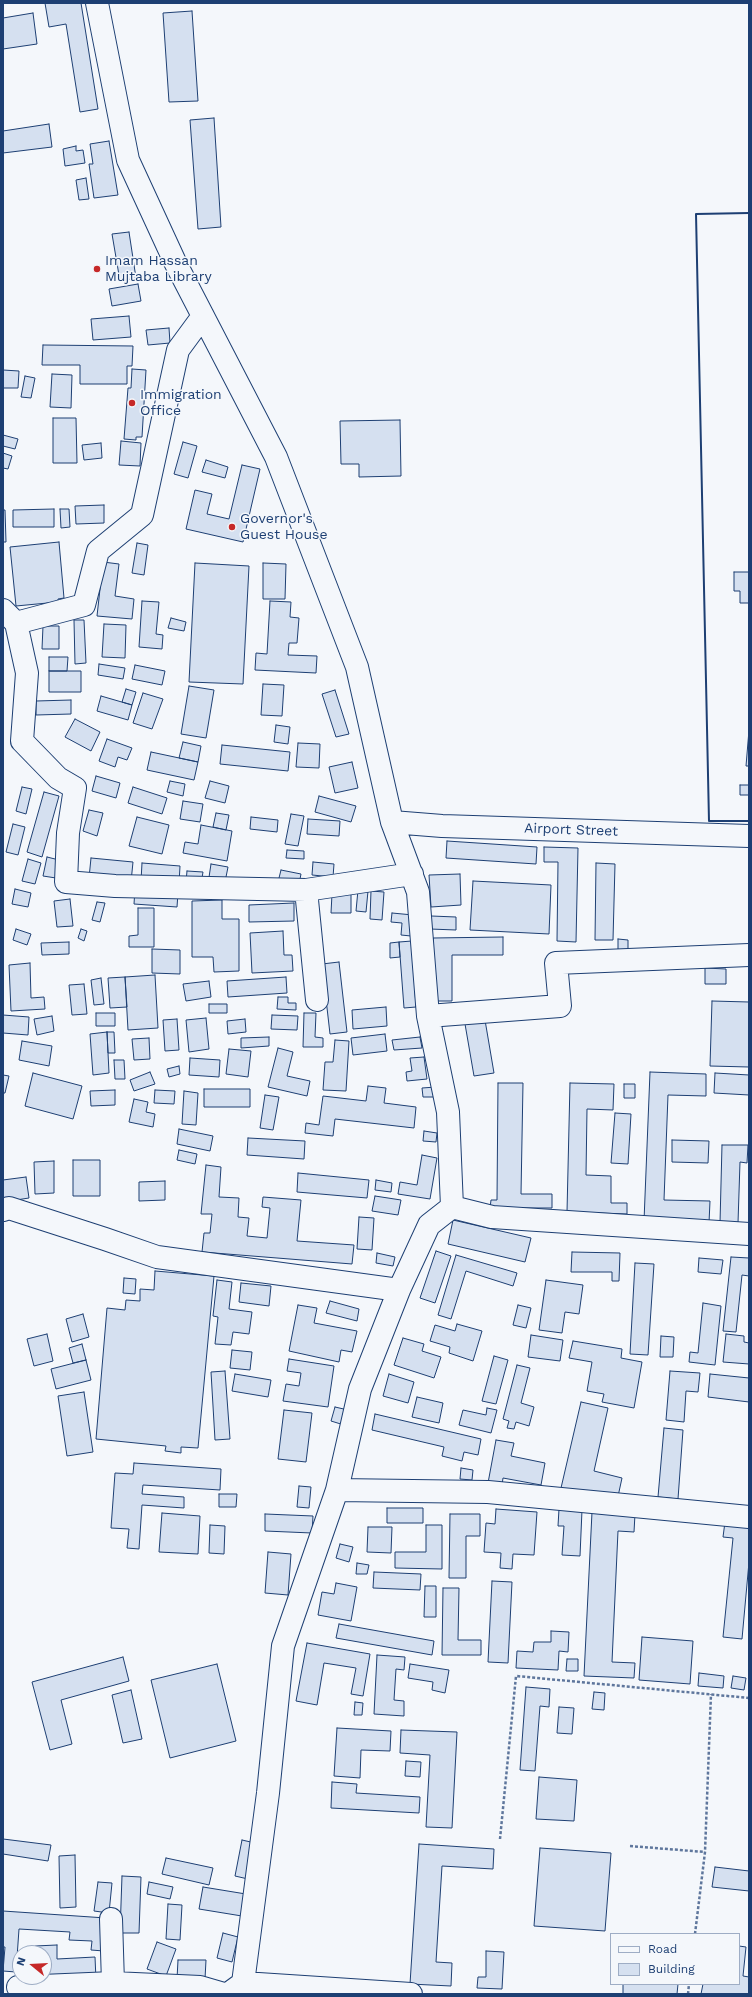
<!DOCTYPE html>
<html>
<head>
<meta charset="utf-8">
<style>
	body { margin:0 }
	#map { position:relative; width:752px; height:1997px; overflow:hidden; background:#f4f7fb; font-family:"Work Sans",sans-serif }
	canvas { display:block }
	.frame { position:absolute; inset:0; border:4px solid #1d3f73; pointer-events:none }
	.legend { position:absolute; left:610px; top:1933px; width:130px; height:52px; box-sizing:border-box; background:#f4f7fb; border:1px solid #9eadc5; margin:0; padding:5px 7px; list-style:none; font-size:12px; color:#1d3f73 }
	.legend li { display:flex; align-items:center; gap:8px; height:20px }
	.legend b { width:20px; border:1px solid #9eadc5 }
	.north { position:absolute; left:12px; top:1945px; width:40px; height:40px; box-sizing:border-box; background:#f4f7fb; border:1px solid #9eadc5; border-radius:50%; rotate:288deg; font-size:11px; font-weight:700; line-height:16px; text-align:center; color:#1d3f73 }
	.north::after { content:''; display:block; margin:auto; width:14px; height:18px; background:#c62828; clip-path:polygon(50% 0,100% 100%,50% 72%,0 100%) }
</style>
</head>
<body>
<div id="map">
<canvas width="752" height="1997"></canvas>
<div class="frame"></div>
<ul class="legend">
<li><b style="height:5px;background:#f4f7fb"></b>Road</li>
<li><b style="height:11px;background:#d5e0f0"></b>Building</li>
</ul>
<div class="north">N</div>
</div>
<script>
const g = document.querySelector('canvas').getContext('2d');
g.lineJoin = 'round';
function fillPath(path, color) { g.fillStyle = color; g.fill(path, 'evenodd'); }
const poly = rows => new Path2D(rows.map(r => 'M' + r).join(''));
function trace(path, color, width, dash) { g.strokeStyle = color; g.lineWidth = width; g.lineCap = dash ? 'butt' : 'round'; g.setLineDash(dash || []); g.stroke(path); }
function label(font, color, halo, rows, align = 'center') {
  g.font = font + ' "Work Sans",sans-serif'; g.lineWidth = 3; g.setLineDash([]); g.textBaseline = 'middle'; g.strokeStyle = halo; g.fillStyle = color; for (const [text, x, y, turn = 0] of rows) {
    g.save(); g.translate(x, y); g.rotate((+turn || 0) * Math.PI / 180); g.textAlign = isNaN(turn) ? turn : align; if (halo) g.strokeText(text, 0, 0); g.fillText(text, 0, 0); g.restore();
  }
}
const building = poly([
	[45,3,81,3,98,109,80,112,66,24,49,27,45,3],
	[192,11,198,101,169,102,163,13,192,11],
	[33,13,37,44,3,49,3,18,33,13],
	[214,118,221,227,198,229,190,120,214,118],
	[49,124,52,147,3,153,3,131,49,124],
	[109,141,118,195,94,198,89,164,93,164,90,144,109,141],
	[76,146,76,151,83,150,85,163,65,166,63,149,76,146],
	[86,178,89,199,79,200,76,180,86,178],
	[129,232,136,278,120,281,112,234,129,232],
	[138,284,141,301,112,306,109,289,138,284],
	[129,316,131,337,93,340,91,319,129,316],
	[169,328,170,343,148,345,146,330,169,328],
	[43,345,133,346,132,366,127,366,127,384,80,384,80,365,42,365,43,345],
	[132,369,146,370,142,437,136,437,136,440,124,439,128,388,131,388,132,369],
	[3,370,19,371,18,388,3,388,3,370],
	[52,374,72,375,71,408,50,407,52,374],
	[25,376,35,378,31,398,21,397,25,376],
	[53,418,76,418,77,463,53,463,53,418],
	[400,420,401,476,359,477,359,464,341,464,340,421,400,420],
	[3,435,18,439,15,449,3,446,3,435],
	[121,441,141,443,140,466,119,465,121,441],
	[183,442,197,446,188,478,174,474,183,442],
	[101,443,102,458,84,460,82,445,101,443],
	[3,453,12,456,8,469,3,468,3,453],
	[206,460,228,467,225,478,202,472,206,460],
	[242,465,260,469,243,542,186,529,195,490,212,494,207,514,229,519,242,465],
	[104,505,104,523,76,524,75,506,104,505],
	[54,509,54,527,13,527,13,510,54,509],
	[60,509,69,509,70,527,61,528,60,509],
	[3,510,5,510,6,542,3,542,3,510],
	[59,542,64,598,58,599,58,602,16,606,10,547,59,542],
	[137,543,148,545,144,575,132,573,137,543],
	[103,562,119,564,115,596,134,599,132,619,97,616,103,562],
	[195,563,249,566,243,684,189,682,195,563],
	[263,563,286,564,285,599,263,599,263,563],
	[734,572,749,572,749,603,740,603,740,591,734,591,734,572],
	[142,601,159,602,156,634,163,635,162,649,139,647,142,601],
	[270,601,291,602,290,617,299,618,297,643,289,643,288,655,317,656,316,673,255,670,256,653,267,654,270,601],
	[171,618,186,622,184,631,168,628,171,618],
	[74,620,84,620,86,663,75,664,74,620],
	[104,624,126,625,125,658,102,657,104,624],
	[43,626,59,626,59,649,42,649,43,626],
	[49,657,68,657,67,671,49,671,49,657],
	[99,664,125,668,123,679,98,675,99,664],
	[135,665,165,671,162,685,132,679,135,665],
	[49,671,81,671,81,692,49,692,49,671],
	[263,684,284,685,282,716,261,715,263,684],
	[189,686,214,690,206,738,181,734,189,686],
	[126,689,136,692,132,705,122,702,126,689],
	[335,690,349,734,336,737,322,694,335,690],
	[143,693,163,699,152,729,133,723,143,693],
	[101,696,132,705,128,720,97,711,101,696],
	[71,700,71,714,36,715,36,701,71,700],
	[75,719,100,732,91,751,65,737,75,719],
	[276,725,290,727,288,744,274,742,276,725],
	[749,730,749,766,746,766,749,730],
	[107,739,132,748,127,760,118,757,115,767,99,761,107,739],
	[183,742,201,746,198,762,179,758,183,742],
	[298,743,320,744,319,768,296,767,298,743],
	[222,745,290,752,288,771,220,764,222,745],
	[151,752,198,762,194,780,147,770,151,752],
	[352,762,358,788,335,793,329,767,352,762],
	[96,776,120,783,116,798,92,791,96,776],
	[170,781,185,784,183,796,167,792,170,781],
	[210,781,229,786,225,803,205,798,210,781],
	[740,785,749,785,749,795,740,795,740,785],
	[22,787,32,789,26,814,16,811,22,787],
	[133,787,167,798,162,814,128,803,133,787],
	[44,792,59,796,42,857,27,852,44,792],
	[319,796,356,806,351,822,315,812,319,796],
	[183,801,203,804,200,822,180,819,183,801],
	[89,810,103,813,97,836,83,831,89,810],
	[216,813,229,815,226,830,213,827,216,813],
	[291,814,304,816,298,846,285,844,291,814],
	[137,817,169,825,162,854,129,846,137,817],
	[251,817,278,820,277,832,250,829,251,817],
	[308,819,340,821,339,836,307,834,308,819],
	[13,824,25,827,18,855,6,852,13,824],
	[201,825,232,831,227,861,183,853,185,842,198,844,201,825],
	[447,841,537,847,536,864,446,858,447,841],
	[544,847,578,848,576,942,557,941,558,862,544,862,544,847],
	[287,850,304,851,304,859,286,858,287,850],
	[47,857,59,860,56,878,43,876,47,857],
	[91,858,133,862,131,882,89,878,91,858],
	[28,859,41,863,35,884,22,881,28,859],
	[313,862,334,864,333,877,312,875,313,862],
	[142,863,180,866,179,884,141,881,142,863],
	[596,863,615,864,613,940,595,940,596,863],
	[211,864,228,867,224,887,208,884,211,864],
	[281,870,301,874,299,884,277,886,281,870],
	[187,871,203,872,201,884,186,882,187,871],
	[460,874,461,905,431,907,429,875,460,874],
	[473,881,551,885,549,934,470,930,473,881],
	[15,889,31,893,28,907,12,904,15,889],
	[135,889,178,893,177,907,134,904,135,889],
	[358,890,368,891,366,912,356,911,358,890],
	[371,891,384,892,382,920,370,919,371,891],
	[332,894,351,894,351,913,331,913,332,894],
	[70,899,73,926,57,927,54,901,70,899],
	[222,900,222,919,239,919,239,971,214,972,213,957,192,957,192,901,222,900],
	[97,902,105,903,100,922,92,920,97,902],
	[294,903,294,921,249,922,249,905,294,903],
	[138,908,154,908,154,947,129,947,129,936,138,935,138,908],
	[392,913,413,915,411,936,401,935,402,923,391,922,392,913],
	[431,916,456,917,456,930,430,929,431,916],
	[16,929,31,934,27,945,13,940,16,929],
	[81,929,87,931,84,941,78,938,81,929],
	[283,931,284,955,292,955,293,971,252,973,250,933,283,931],
	[503,937,503,955,452,955,452,1001,433,1001,433,938,503,937],
	[618,939,628,940,628,953,618,953,618,939],
	[412,941,416,1007,404,1008,399,942,412,941],
	[69,942,69,954,42,955,41,943,69,942],
	[399,942,400,957,390,958,390,943,399,942],
	[152,949,180,950,180,974,152,973,152,949],
	[339,962,347,1032,330,1034,322,964,339,962],
	[30,963,31,998,44,997,45,1009,11,1011,9,965,30,963],
	[705,968,726,969,726,984,705,984,705,968],
	[155,975,158,1028,128,1030,125,977,155,975],
	[125,977,127,1007,110,1008,108,978,125,977],
	[286,977,287,993,228,997,227,981,286,977],
	[101,978,104,1004,94,1005,91,980,101,978],
	[209,981,211,997,186,1001,183,984,209,981],
	[84,984,87,1014,72,1015,69,985,84,984],
	[278,997,288,997,288,1003,296,1003,296,1010,277,1009,278,997],
	[712,1001,749,1002,749,1067,710,1066,712,1001],
	[209,1004,227,1004,227,1013,209,1013,209,1004],
	[386,1007,387,1026,353,1029,352,1010,386,1007],
	[96,1013,115,1013,115,1026,96,1026,96,1013],
	[304,1013,316,1013,315,1037,323,1038,323,1047,303,1047,304,1013],
	[3,1015,29,1017,28,1035,3,1033,3,1015],
	[272,1015,298,1016,297,1030,271,1029,272,1015],
	[52,1016,54,1031,37,1035,34,1019,52,1016],
	[206,1018,209,1049,189,1052,186,1020,206,1018],
	[177,1019,179,1050,165,1051,163,1020,177,1019],
	[245,1019,246,1032,228,1034,227,1021,245,1019],
	[485,1020,494,1073,474,1076,465,1024,485,1020],
	[107,1032,114,1032,115,1053,108,1053,107,1032],
	[107,1032,109,1073,93,1075,90,1034,107,1032],
	[385,1034,387,1051,353,1055,351,1038,385,1034],
	[269,1037,269,1046,241,1048,241,1038,269,1037],
	[420,1037,422,1048,394,1050,392,1040,420,1037],
	[149,1038,150,1059,134,1060,132,1039,149,1038],
	[335,1040,349,1041,346,1091,323,1090,325,1062,333,1062,335,1040],
	[22,1041,52,1046,49,1066,19,1060,22,1041],
	[278,1048,293,1052,287,1076,310,1081,307,1096,268,1087,278,1048],
	[229,1049,251,1051,248,1077,226,1074,229,1049],
	[424,1057,427,1079,407,1081,406,1072,412,1071,410,1058,424,1057],
	[190,1058,220,1060,219,1077,189,1075,190,1058],
	[114,1060,124,1060,125,1079,115,1079,114,1060],
	[179,1066,180,1074,169,1077,167,1069,179,1066],
	[150,1072,155,1084,134,1091,130,1080,150,1072],
	[650,1072,706,1074,706,1096,668,1095,664,1200,710,1201,709,1223,644,1221,650,1072],
	[33,1073,82,1086,73,1119,25,1106,33,1073],
	[715,1073,749,1075,749,1095,714,1093,715,1073],
	[3,1075,9,1076,5,1093,3,1093,3,1075],
	[498,1083,523,1083,521,1194,552,1194,552,1208,490,1208,491,1200,497,1200,498,1083],
	[570,1083,614,1084,613,1110,587,1109,586,1175,611,1176,611,1203,627,1203,627,1214,567,1212,570,1083],
	[624,1084,635,1084,635,1098,624,1098,624,1084],
	[368,1086,386,1088,384,1103,416,1107,414,1128,335,1119,333,1136,305,1133,306,1123,319,1125,323,1096,366,1101,368,1086],
	[436,1087,436,1097,423,1097,422,1088,436,1087],
	[204,1089,250,1089,250,1107,204,1107,204,1089],
	[115,1090,115,1105,91,1106,90,1091,115,1090],
	[155,1090,175,1091,174,1104,154,1103,155,1090],
	[184,1091,198,1093,196,1125,182,1124,184,1091],
	[265,1095,279,1097,273,1130,260,1128,265,1095],
	[134,1099,148,1102,146,1112,155,1114,153,1127,129,1122,134,1099],
	[615,1113,631,1114,628,1164,611,1163,615,1113],
	[179,1129,213,1136,210,1151,177,1144,179,1129],
	[424,1131,437,1133,436,1142,423,1141,424,1131],
	[248,1138,305,1141,304,1159,247,1155,248,1138],
	[672,1140,709,1141,708,1163,672,1162,672,1140],
	[722,1145,748,1145,747,1163,740,1162,738,1223,720,1223,722,1145],
	[179,1150,197,1154,195,1164,177,1160,179,1150],
	[422,1155,437,1158,430,1199,398,1194,400,1182,417,1185,422,1155],
	[73,1160,100,1160,100,1196,73,1196,73,1160],
	[54,1161,54,1193,35,1194,34,1162,54,1161],
	[206,1165,221,1167,219,1197,239,1198,238,1217,249,1218,247,1236,267,1238,270,1208,262,1207,263,1197,301,1200,297,1241,354,1245,352,1264,202,1252,204,1233,210,1233,212,1214,201,1214,206,1165],
	[298,1173,369,1180,367,1198,297,1192,298,1173],
	[26,1177,29,1198,3,1202,3,1180,26,1177],
	[376,1180,392,1183,391,1192,375,1190,376,1180],
	[165,1181,165,1200,139,1201,139,1182,165,1181],
	[375,1196,401,1200,398,1215,372,1211,375,1196],
	[359,1217,374,1218,372,1250,357,1249,359,1217],
	[453,1220,531,1238,525,1262,448,1244,453,1220],
	[436,1251,451,1256,435,1303,420,1298,436,1251],
	[572,1252,620,1253,619,1281,612,1281,612,1272,571,1272,572,1252],
	[377,1253,395,1257,393,1266,376,1263,377,1253],
	[456,1255,517,1273,513,1286,466,1271,451,1319,438,1315,456,1255],
	[731,1257,749,1258,749,1276,742,1275,736,1332,723,1331,731,1257],
	[699,1258,723,1260,721,1274,698,1272,699,1258],
	[635,1263,654,1264,648,1355,630,1354,635,1263],
	[155,1271,214,1276,198,1448,181,1447,181,1453,165,1451,166,1446,96,1439,107,1308,125,1310,126,1300,140,1301,140,1289,154,1290,155,1271],
	[124,1278,136,1279,135,1294,123,1293,124,1278],
	[217,1280,232,1282,229,1309,252,1312,249,1334,233,1332,231,1345,215,1344,218,1317,213,1316,217,1280],
	[546,1280,583,1285,579,1314,565,1312,562,1333,539,1330,546,1280],
	[241,1283,271,1286,269,1306,239,1302,241,1283],
	[330,1301,359,1309,357,1321,326,1313,330,1301],
	[703,1303,721,1306,715,1365,689,1362,690,1352,698,1353,703,1303],
	[298,1305,317,1308,314,1323,357,1331,352,1352,341,1350,339,1362,289,1351,298,1305],
	[518,1305,531,1308,526,1328,513,1325,518,1305],
	[83,1314,89,1337,72,1342,66,1319,83,1314],
	[457,1324,482,1331,473,1361,449,1353,450,1347,430,1341,435,1325,455,1331,457,1324],
	[47,1334,53,1361,34,1366,27,1339,47,1334],
	[726,1334,744,1336,744,1342,749,1343,749,1364,723,1362,726,1334],
	[531,1335,563,1340,560,1361,528,1357,531,1335],
	[661,1336,674,1337,673,1357,660,1357,661,1336],
	[403,1338,424,1344,422,1351,441,1357,434,1378,394,1365,403,1338],
	[573,1341,622,1349,621,1358,642,1362,634,1408,602,1402,604,1394,587,1391,592,1362,569,1358,573,1341],
	[82,1344,86,1360,73,1363,69,1348,82,1344],
	[232,1350,252,1352,250,1370,230,1368,232,1350],
	[494,1356,508,1360,496,1404,482,1401,494,1356],
	[289,1359,334,1366,328,1407,283,1401,286,1384,299,1386,301,1373,287,1371,289,1359],
	[86,1360,91,1380,56,1389,51,1369,86,1360],
	[517,1365,530,1368,521,1403,534,1407,529,1426,516,1422,514,1429,507,1428,509,1421,503,1419,517,1365],
	[225,1371,230,1439,215,1440,211,1372,225,1371],
	[670,1371,700,1373,698,1392,686,1391,684,1422,666,1420,670,1371],
	[235,1374,271,1380,268,1397,232,1391,235,1374],
	[389,1374,414,1382,408,1403,383,1396,389,1374],
	[710,1374,749,1378,749,1402,708,1397,710,1374],
	[84,1392,93,1452,67,1456,58,1396,84,1392],
	[417,1397,443,1403,439,1423,412,1417,417,1397],
	[581,1402,608,1408,594,1471,622,1478,617,1501,561,1488,581,1402],
	[335,1407,348,1410,344,1425,331,1421,335,1407],
	[487,1408,497,1410,491,1433,459,1425,463,1410,486,1415,487,1408],
	[284,1410,312,1413,306,1462,278,1459,284,1410],
	[375,1414,481,1439,478,1455,464,1452,462,1461,442,1456,444,1447,372,1430,375,1414],
	[664,1428,683,1430,678,1499,658,1497,664,1428],
	[496,1440,514,1443,511,1456,545,1463,541,1485,503,1478,502,1485,488,1483,496,1440],
	[134,1463,221,1469,220,1490,143,1485,142,1494,184,1497,184,1508,142,1505,139,1549,127,1548,129,1529,111,1528,115,1473,133,1474,134,1463],
	[461,1468,473,1470,472,1480,460,1479,461,1468],
	[299,1486,311,1487,309,1508,297,1507,299,1486],
	[219,1494,237,1494,236,1507,219,1507,219,1494],
	[387,1508,423,1508,423,1523,387,1523,387,1508],
	[496,1509,537,1512,534,1555,513,1554,512,1569,500,1568,501,1553,484,1552,486,1523,495,1524,496,1509],
	[559,1509,582,1510,580,1556,562,1555,564,1526,558,1526,559,1509],
	[592,1512,635,1514,634,1532,618,1531,612,1662,635,1663,634,1678,584,1676,592,1512],
	[162,1513,200,1516,198,1554,159,1552,162,1513],
	[265,1514,313,1516,312,1533,265,1531,265,1514],
	[450,1514,480,1514,480,1536,466,1536,466,1578,449,1578,450,1514],
	[725,1522,749,1525,749,1562,742,1639,723,1637,733,1538,723,1537,725,1522],
	[210,1525,225,1526,224,1554,209,1553,210,1525],
	[426,1525,442,1525,442,1569,395,1568,395,1552,426,1552,426,1525],
	[368,1527,392,1527,391,1553,367,1552,368,1527],
	[340,1544,353,1547,349,1562,336,1558,340,1544],
	[268,1552,291,1554,288,1595,265,1593,268,1552],
	[357,1563,369,1565,367,1574,356,1574,357,1563],
	[374,1572,421,1574,420,1590,373,1588,374,1572],
	[492,1581,512,1582,508,1663,488,1662,492,1581],
	[336,1583,357,1587,351,1621,318,1615,322,1592,334,1594,336,1583],
	[425,1586,436,1586,436,1617,424,1617,425,1586],
	[443,1588,459,1588,458,1640,481,1640,481,1655,442,1655,443,1588],
	[339,1624,434,1641,432,1655,336,1638,339,1624],
	[551,1631,569,1632,568,1652,559,1651,558,1670,516,1668,517,1651,533,1652,534,1642,551,1642,551,1631],
	[642,1637,693,1641,690,1684,639,1680,642,1637],
	[307,1643,370,1654,363,1696,351,1694,356,1668,324,1663,317,1705,296,1701,307,1643],
	[377,1655,405,1657,404,1670,396,1669,394,1700,404,1701,404,1716,374,1714,377,1655],
	[123,1657,129,1681,61,1700,72,1744,50,1750,32,1682,123,1657],
	[567,1659,578,1659,578,1671,566,1671,567,1659],
	[217,1664,236,1741,170,1758,151,1680,217,1664],
	[410,1664,449,1670,445,1693,432,1690,433,1682,408,1678,410,1664],
	[699,1673,724,1676,723,1688,698,1686,699,1673],
	[733,1676,746,1678,744,1690,731,1688,733,1676],
	[526,1687,550,1689,549,1707,540,1706,535,1771,520,1770,526,1687],
	[131,1690,142,1739,123,1743,112,1695,131,1690],
	[594,1692,605,1693,604,1710,592,1709,594,1692],
	[355,1702,363,1703,362,1715,354,1715,355,1702],
	[559,1707,574,1708,572,1734,557,1733,559,1707],
	[337,1728,391,1731,390,1751,361,1750,360,1778,334,1776,337,1728],
	[401,1730,457,1732,452,1828,426,1827,430,1755,400,1753,401,1730],
	[406,1761,421,1762,420,1777,405,1776,406,1761],
	[539,1777,577,1780,574,1821,536,1819,539,1777],
	[332,1782,357,1784,356,1793,420,1797,419,1813,331,1808,332,1782],
	[3,1839,51,1845,48,1861,3,1854,3,1839],
	[242,1840,255,1843,248,1879,235,1876,242,1840],
	[419,1844,494,1849,493,1869,442,1866,436,1962,452,1963,451,1986,410,1984,419,1844],
	[540,1848,611,1853,605,1931,534,1926,540,1848],
	[75,1855,76,1907,60,1908,59,1856,75,1855],
	[166,1858,213,1868,209,1885,162,1874,166,1858],
	[715,1867,749,1871,749,1891,712,1887,715,1867],
	[122,1876,141,1877,139,1933,120,1933,122,1876],
	[98,1882,112,1883,109,1913,94,1911,98,1882],
	[149,1882,173,1887,170,1899,147,1894,149,1882],
	[203,1887,252,1895,248,1917,199,1909,203,1887],
	[168,1904,182,1905,180,1940,166,1939,168,1904],
	[3,1911,106,1918,104,1951,91,1950,92,1941,69,1940,70,1932,19,1929,16,1972,3,1971,5,1947,3,1947,3,1911],
	[223,1933,238,1937,232,1962,217,1958,223,1933],
	[157,1942,176,1949,166,1976,147,1969,157,1942],
	[57,1945,57,1959,95,1957,96,1980,44,1977,44,1953,35,1953,35,1946,57,1945],
	[739,1946,746,1947,743,1976,749,1977,749,1994,701,1994,703,1984,739,1984,739,1946],
	[486,1951,504,1952,502,1989,477,1988,478,1977,486,1977,486,1951],
	[178,1960,206,1960,205,1979,177,1979,178,1960],
	[623,1984,678,1984,677,1994,623,1994,623,1984]
]);
const path = poly([
	[500,1839,516,1676,749,1698],
	[630,1846,705,1852],
	[695,1934,705,1852,711,1694],
	[688,1994,689,1984]
]);
const minor = poly([
	[97,3,128,160,175,262,276,457,357,667,392,822,418,892,428,1016,448,1112,452,1207,429,1225,399,1290,360,1389,337,1490,283,1646,268,1793,243,1983,228,1994],
	[3,610,16,623,27,673,22,741,58,778,75,788,68,833,66,882,115,886,306,890,412,874],
	[16,623,84,605,98,551,142,515,178,350,203,316],
	[392,822,442,826,749,836],
	[306,890,317,1000],
	[428,1016,560,1006,556,963,749,955],
	[452,1207,492,1217,749,1234],
	[3,1210,9,1208,105,1239,157,1257,399,1290],
	[337,1490,488,1492,749,1517],
	[111,1919,113,1983],
	[243,1983,411,1994],
	[18,1987,113,1983,200,1987,224,1994]
]);
const wall = poly([
	[749,213,696,214,709,821,749,821]
]);
const markers = [
	[97,269,4,"#c62828"],
	[132,403,4,"#c62828"],
	[232,527,4,"#c62828"]
];
const poiNames = [
	["Imam Hassan",105,261],
	["Mujtaba Library",105,277],
	["Immigration",140,395],
	["Office",140,411],
	["Governor's",240,519],
	["Guest House",240,535]
];
const streetNames = [
	["Airport Street",571,830,2]
];
fillPath(building, '#d5e0f0');
trace(building, '#1d3f73', 1);
trace(minor, '#1d3f73', 24);
trace(path, '#5e769c', 2.5, [3, 2]);
trace(minor, '#f4f7fb', 22);
trace(wall, '#1d3f73', 2);
for (const [x, y, r, color] of markers) { const dot = new Path2D(); dot.arc(x, y, r, 0, 2 * Math.PI); g.fillStyle = color; g.fill(dot); trace(dot, '#f4f7fb', 1.5); }
label('14px', '#1d3f73', '#f4f7fb', poiNames, 'left');
label('14px', '#1d3f73', '#f4f7fb', streetNames);
</script>
</body>
</html>
